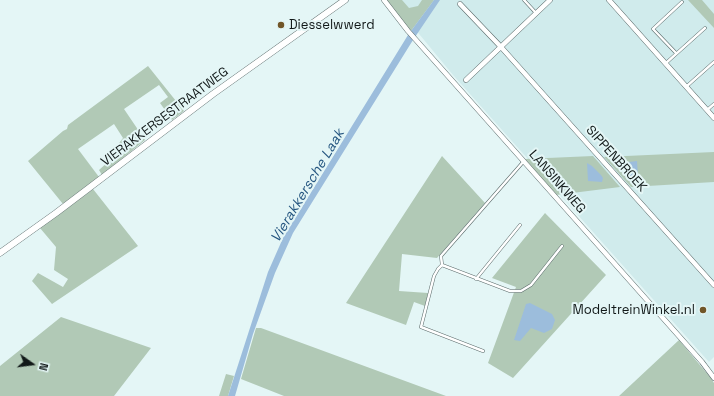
<!DOCTYPE html>
<html>
<head>
<meta charset="utf-8">
<style>
	body { margin:0 }
	#map { position:relative; width:714px; height:396px; overflow:hidden; background:#e4f6f6; font-family:"Space Grotesk",sans-serif }
	canvas { display:block }
	.north { position:absolute; left:12px; top:344px; width:40px; height:40px; -webkit-text-stroke:3px #e4f6f6; paint-order:stroke; rotate:104deg; font-size:11px; font-weight:700; line-height:16px; text-align:center; color:#111818 }
	.north::after { content:''; display:block; margin:auto; width:14px; height:18px; background:#111818; clip-path:polygon(50% 0,100% 100%,50% 72%,0 100%) }
</style>
</head>
<body>
<div id="map">
<canvas width="714" height="396"></canvas>
<div class="north">N</div>
</div>
<script>
const g = document.querySelector('canvas').getContext('2d');
g.lineJoin = 'round';
function fillPath(path, color) { g.fillStyle = color; g.fill(path, 'evenodd'); }
const poly = rows => new Path2D(rows.map(r => 'M' + r).join(''));
function trace(path, color, width, dash) { g.strokeStyle = color; g.lineWidth = width; g.lineCap = dash ? 'butt' : 'round'; g.setLineDash(dash || []); g.stroke(path); }
function label(font, color, halo, rows, align = 'center') {
  g.font = font + ' "Space Grotesk",sans-serif'; g.lineWidth = 4; g.setLineDash([]); g.textBaseline = 'middle'; g.strokeStyle = halo; g.fillStyle = color; for (const [text, x, y, turn = 0] of rows) {
    g.save(); g.translate(x, y); g.rotate((+turn || 0) * Math.PI / 180); g.textAlign = isNaN(turn) ? turn : align; if (halo) g.strokeText(text, 0, 0); g.fillText(text, 0, 0); g.restore();
  }
}
const built = poly([
	[391,0,714,0,714,357,709,362,453,75]
]);
const green = poly([
	[385,0,402,0,409,8,418,6,422,0,434,0,408,35],
	[688,0,702,0,714,14,714,28],
	[148,66,184,111,172,120,160,103,168,97,159,85,124,109,145,140,102,175,99,170,110,160,113,151,123,138,114,124,78,149,99,177,63,204,28,161,63,131,67,129,68,125],
	[714,152,714,182,631,187,604,157],
	[442,156,485,203,437,258,402,254,399,291,428,293,425,306,414,302,406,325,346,303],
	[593,156,620,187,556,195,525,159],
	[93,189,138,246,52,304,32,281,38,273,63,287,68,279,54,270,56,247,40,228],
	[545,213,606,275,513,378,488,363,516,287,492,278],
	[61,317,151,348,114,396,0,396,0,366],
	[256,328,261,328,446,396,284,396,241,379],
	[679,340,710,377,714,383,714,396,619,396],
	[226,374,234,376,228,396,219,396]
]);
const water = poly([
	[434,0,440,0,413,40,293,233,275,273,253,334,235,396,228,396,268,272,283,238,408,35],
	[637,161,638,176,636,178,629,177,621,163],
	[587,163,592,166,601,175,603,178,602,182,588,181],
	[530,303,552,314,555,320,552,329,544,333,531,328,520,341,514,340,526,304]
]);
const lane = poly([
	[524,0,536,13],
	[676,53,653,29,682,2],
	[666,63,705,28],
	[687,86,714,62],
	[707,110,714,104],
	[524,161,441,256,442,265,510,291,521,291,531,285,562,246],
	[442,265,438,269,434,276,421,327,483,351],
	[476,279,520,225]
]);
const street = poly([
	[384,0,408,31,702,362,714,378],
	[609,0,714,118],
	[460,4,501,47,714,285],
	[466,80,550,0]
]);
const secondary = poly([
	[0,253,56,213,213,94,345,0]
]);
const markers = [
	[281,25,4,"#715628"],
	[703,310,4,"#715628"]
];
const poiNames = [
	["Diesselwwerd",289,25],
	["ModeltreinWinkel.nl",695,310,"right"]
];
const streetNames = [
	["VIERAKKERSESTRAATWEG",165,117,-37],
	["SIPPENBROEK",616,159,48],
	["LANSINKWEG",557,182,49]
];
const waterNames = [
	["Vierakkersche Laak",308,186,-59]
];
fillPath(built, '#d0ebec');
fillPath(green, '#b1c9b6');
fillPath(water, '#9cbddc');
trace(lane, '#5a6a6a', 3.5);
trace(street, '#5a6a6a', 5.5);
trace(secondary, '#5a6a6a', 7);
trace(lane, '#fff', 2.5);
trace(street, '#fff', 4.5);
trace(secondary, '#fff', 6);
for (const [x, y, r, color] of markers) { const dot = new Path2D(); dot.arc(x, y, r, 0, 2 * Math.PI); g.fillStyle = color; g.fill(dot); trace(dot, '#e4f6f6', 1.5); }
label('13px', '#111818', '#e4f6f6', poiNames, 'left');
label('13px', '#111818', '#e4f6f6', streetNames);
label('italic 14px', '#255680', '#e4f6f6', waterNames);
</script>
</body>
</html>
